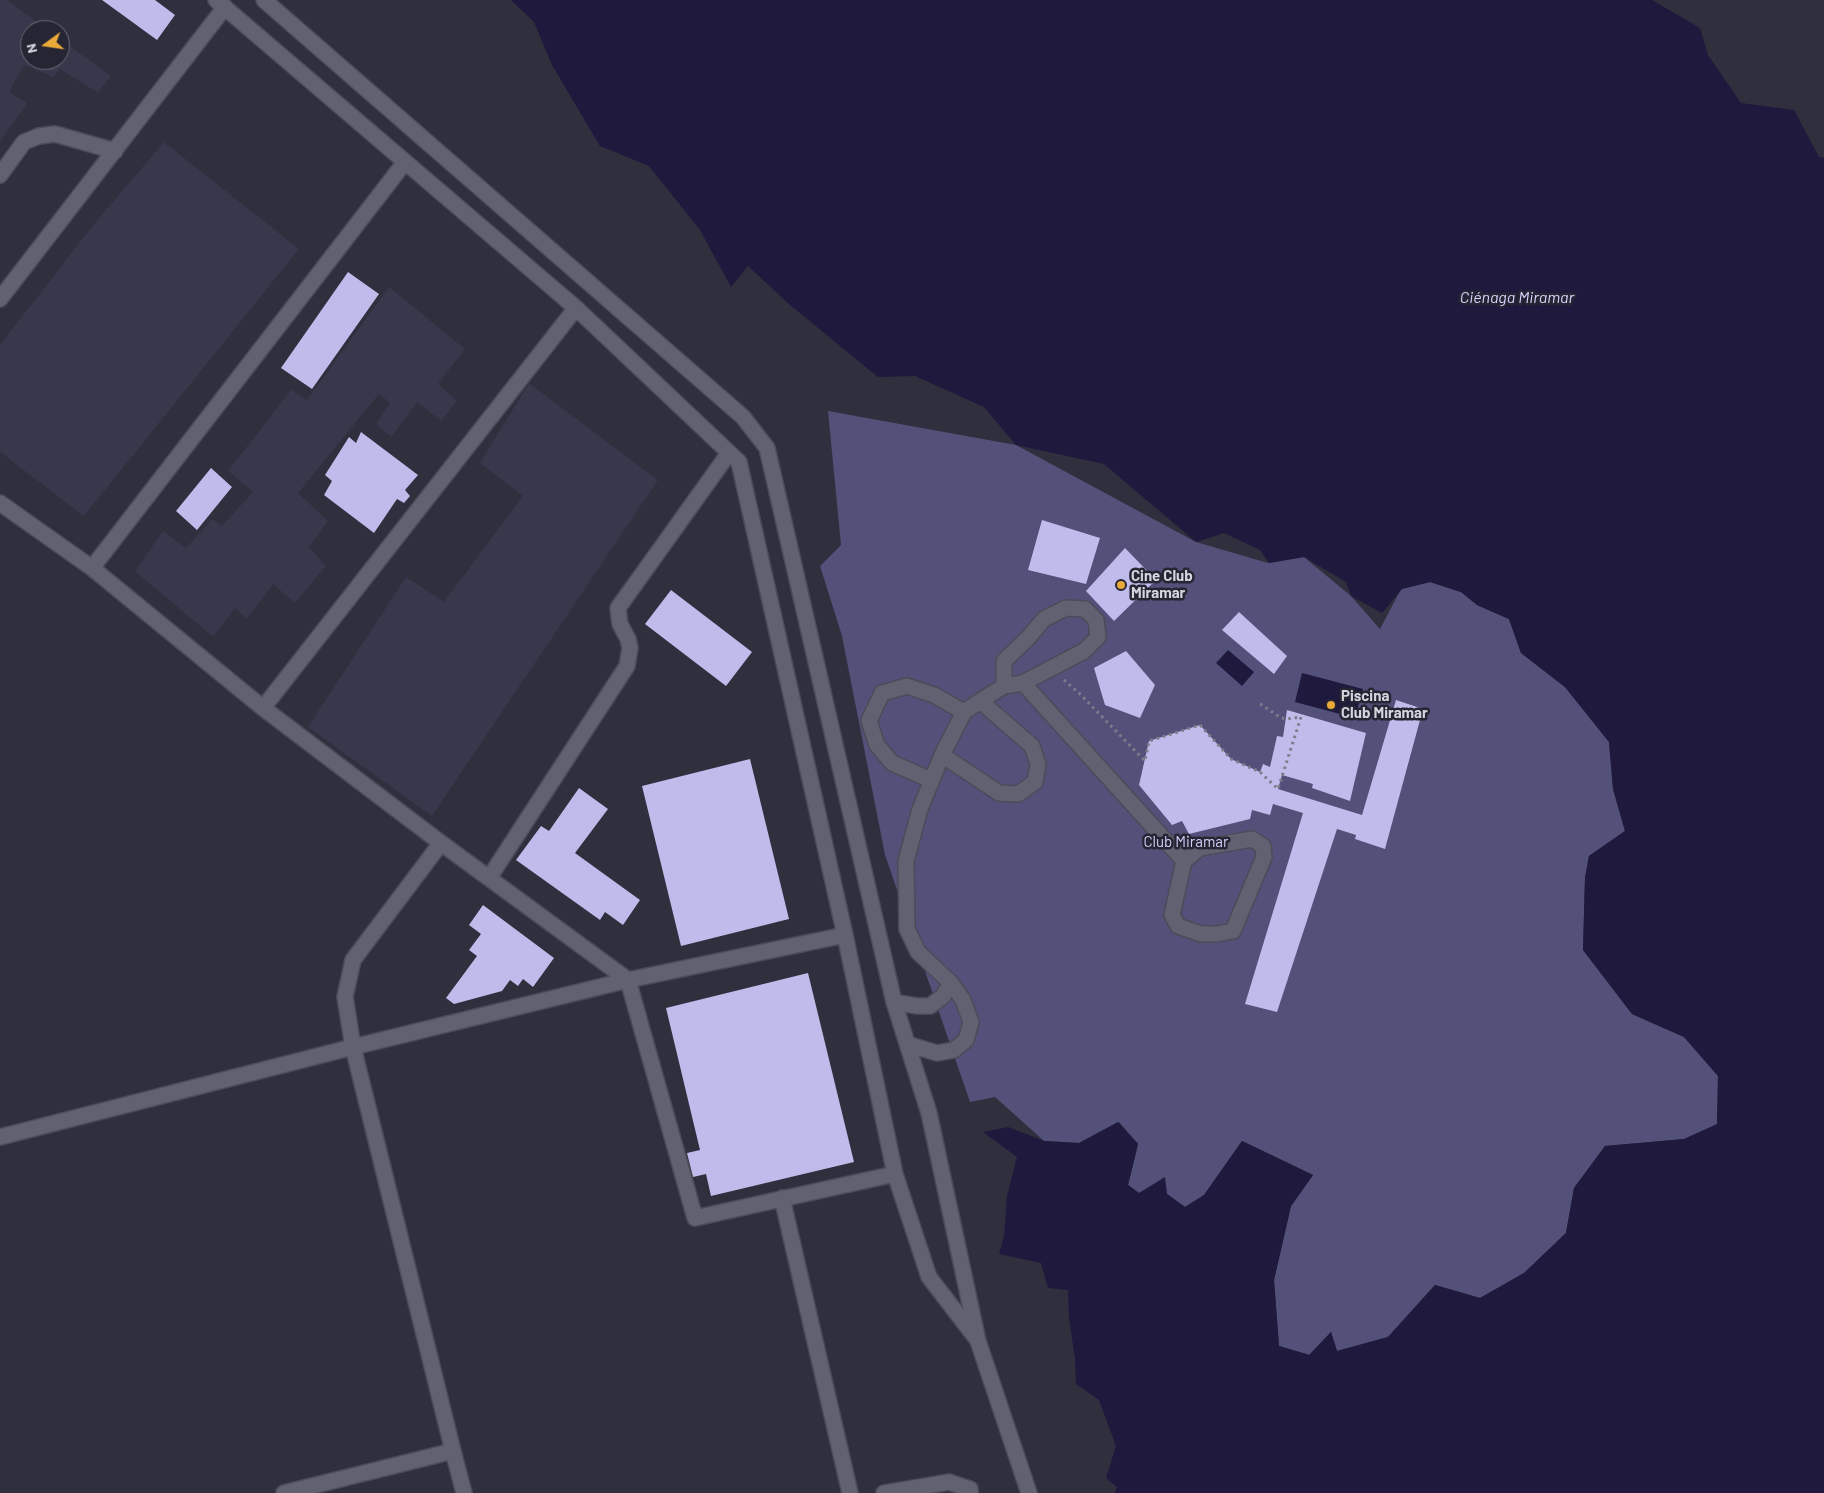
<!DOCTYPE html>
<html>
<head>
<meta charset="utf-8">
<style>
	body { margin:0 }
	#map { position:relative; width:1824px; height:1493px; overflow:hidden; background:#2f2f3e; font-family:Barlow,sans-serif }
	canvas { display:block }
	.north { position:absolute; left:20px; top:20px; width:50px; height:50px; box-sizing:border-box; background:#252533; border:1px solid #6b6b77; border-radius:50%; rotate:256deg; font-size:14px; font-weight:700; line-height:20px; text-align:center; color:#d4d4de }
	.north::after { content:''; display:block; margin:auto; width:18px; height:22px; background:#eaaa39; clip-path:polygon(50% 0,100% 100%,50% 72%,0 100%) }
</style>
</head>
<body>
<div id="map">
<canvas width="1824" height="1493"></canvas>
<div class="north">N</div>
</div>
<script>
const g = document.querySelector('canvas').getContext('2d');
g.lineJoin = 'round';
function fillPath(path, color) { g.fillStyle = color; g.fill(path, 'evenodd'); }
const poly = rows => new Path2D(rows.map(r => 'M' + r).join(''));
function trace(path, color, width, dash) { g.strokeStyle = color; g.lineWidth = width; g.lineCap = dash ? 'butt' : 'round'; g.setLineDash(dash || []); g.stroke(path); }
function label(font, color, halo, rows, align = 'center') {
  g.font = font + ' Barlow,sans-serif'; g.lineWidth = 5; g.setLineDash([]); g.textBaseline = 'middle'; g.strokeStyle = halo; g.fillStyle = color; for (const [text, x, y, turn = 0] of rows) {
    g.save(); g.translate(x, y); g.rotate((+turn || 0) * Math.PI / 180); g.textAlign = isNaN(turn) ? turn : align; if (halo) g.strokeText(text, 0, 0); g.fillText(text, 0, 0); g.restore();
  }
}
const built = poly([
	[0,0,7,0,48,30,30,30,30,60,60,60,60,39,111,76,98,93,60,69,53,77,24,65,9,92,27,103,0,142],
	[164,142,299,249,84,516,0,452,0,345,98,219],
	[389,287,465,349,438,384,457,401,441,421,417,402,391,437,376,424,390,403,379,394,298,493,328,521,309,547,326,566,295,603,273,584,247,619,235,608,213,637,135,571,163,531,186,548,212,519,222,526,253,492,228,471,291,390,307,400],
	[529,383,658,480,432,816,308,727,406,577,444,602,523,496,480,463]
]);
const green = poly([
	[828,411,1016,445,1196,542,1268,563,1304,557,1351,596,1380,629,1401,589,1430,582,1461,592,1477,605,1509,619,1521,653,1565,687,1609,742,1613,789,1625,831,1589,856,1585,878,1583,950,1632,1014,1684,1037,1718,1076,1717,1125,1684,1139,1605,1146,1574,1188,1566,1233,1524,1273,1480,1298,1435,1285,1388,1337,1337,1351,1331,1332,1310,1355,1279,1346,1274,1280,1291,1206,1313,1175,1242,1141,1204,1195,1185,1207,1167,1194,1139,1193,1128,1185,1138,1144,1119,1122,1079,1143,1044,1141,995,1097,970,1102,885,855,842,636,820,566,841,545]
]);
const water = poly([
	[511,0,1652,0,1700,28,1708,55,1741,103,1794,110,1819,157,1824,158,1824,1493,1115,1493,1117,1487,1106,1478,1116,1446,1099,1400,1076,1384,1075,1359,1069,1318,1068,1290,1048,1288,1041,1263,999,1254,1004,1236,1007,1196,1017,1157,983,1132,1008,1127,1044,1141,1079,1143,1118,1122,1138,1144,1128,1185,1139,1193,1165,1177,1167,1194,1185,1207,1204,1195,1242,1141,1313,1175,1291,1206,1274,1280,1279,1346,1309,1355,1331,1332,1337,1351,1388,1337,1435,1285,1480,1298,1524,1273,1566,1233,1574,1188,1605,1146,1684,1139,1717,1124,1718,1076,1684,1037,1632,1014,1583,950,1585,878,1589,856,1625,831,1613,789,1609,742,1565,687,1521,653,1509,619,1477,605,1461,592,1430,582,1402,589,1382,613,1351,596,1346,582,1304,557,1269,563,1260,550,1224,533,1196,542,1104,464,1016,445,984,407,915,376,878,377,790,305,748,266,731,287,700,230,649,166,600,146,552,65,534,22],
	[1228,650,1254,672,1242,686,1216,663],
	[1302,673,1363,689,1355,718,1295,702]
]);
const building = poly([
	[102,0,155,0,175,15,157,40],
	[348,272,379,294,312,389,281,368],
	[361,432,418,475,405,490,410,496,404,503,397,499,374,533,324,495,332,481,325,475,349,437,356,443],
	[211,468,232,487,197,530,176,511],
	[1042,520,1100,538,1086,584,1028,570],
	[1125,548,1156,580,1114,621,1086,591],
	[671,590,752,652,726,686,645,624],
	[1239,612,1287,656,1274,674,1222,630],
	[1126,651,1155,685,1140,718,1105,705,1094,668],
	[1396,700,1423,709,1385,849,1355,839,1356,835,1337,829,1277,1012,1245,1004,1303,813,1273,804,1270,815,1252,810,1250,819,1189,834,1182,821,1172,825,1139,785,1149,741,1200,725,1231,759,1260,772,1263,764,1270,767,1277,736,1283,737,1287,710,1366,733,1350,801,1312,788,1313,784,1282,775,1278,789,1362,815],
	[750,759,789,919,681,946,642,786],
	[579,788,608,809,575,853,640,900,623,925,605,912,600,920,516,860,541,826,549,831],
	[483,905,554,958,533,987,523,979,518,986,510,980,502,991,454,1004,446,998,477,956,469,950,481,934,469,925],
	[808,973,854,1162,711,1196,706,1174,693,1177,687,1153,700,1150,666,1008]
]);
const path = poly([
	[1064,680,1080,694,1145,761,1149,741,1200,725,1231,759,1260,772,1278,789,1301,717,1287,719,1281,718,1259,703]
]);
const minor = poly([
	[216,0,576,308,739,462,845,935,895,1174,929,1277,976,1338],
	[264,0,743,417,767,448,894,1002,929,1113,978,1341,1029,1493],
	[0,175,24,142,39,136,55,134,115,151],
	[0,299,225,7],
	[0,503,92,568,263,708,441,843,628,980,695,1218,895,1174],
	[92,568,405,162],
	[1023,683,1184,861],
	[263,708,576,308],
	[942,755,999,793,1018,794,1035,782,1038,764,1032,746,980,701],
	[931,780,892,763,877,745,869,721,882,693,907,686,934,695,964,712],
	[1252,839,1263,846,1264,857,1233,931,1217,934,1201,934,1178,926,1172,915,1184,861,1200,848,1252,839],
	[489,878,627,666,630,648,628,639,620,624,618,608,729,453],
	[894,1002,917,1006,930,1006,943,996,951,983],
	[907,1044,937,1053,954,1050,966,1040,971,1022,963,1000,951,983,918,952,907,929,906,861,920,809,942,755,964,712,980,701,1004,686,1023,683,1084,651,1098,637,1096,620,1085,609,1066,608,1044,619,1028,638,1004,661,1004,686],
	[0,1137,353,1047,628,980,845,935],
	[782,1198,850,1493],
	[453,1451,464,1493],
	[284,1493,453,1451,353,1047,345,997,353,960,441,843],
	[884,1493,949,1482,970,1489,970,1493]
]);
const markers = [
	[1121,585,5,"#eaaa39"],
	[1331,705,5,"#eaaa39"]
];
const poiNames = [
	["Cine Club",1131,576],
	["Miramar",1131,593],
	["Piscina",1341,696],
	["Club Miramar",1341,713]
];
const parkNames = [
	["Club Miramar",1186,842]
];
const waterNames = [
	["Ciénaga Miramar",1517,298]
];
fillPath(built, '#38374c');
fillPath(green, '#535079');
fillPath(water, '#1e193d');
fillPath(building, '#bfbcec');
trace(minor, '#4c4c58', 18);
trace(path, '#7d7d8a', 3, [2.5, 4]);
trace(minor, '#616172', 15);
for (const [x, y, r, color] of markers) { const dot = new Path2D(); dot.arc(x, y, r, 0, 2 * Math.PI); g.fillStyle = color; g.fill(dot); trace(dot, '#252533', 2); }
label('bold 15px', '#d4d4de', '#252533', poiNames, 'left');
label('15px', '#d1cffa', '#252533', parkNames);
label('italic 16px', '#d6d5ff', '#252533', waterNames);
</script>
</body>
</html>
